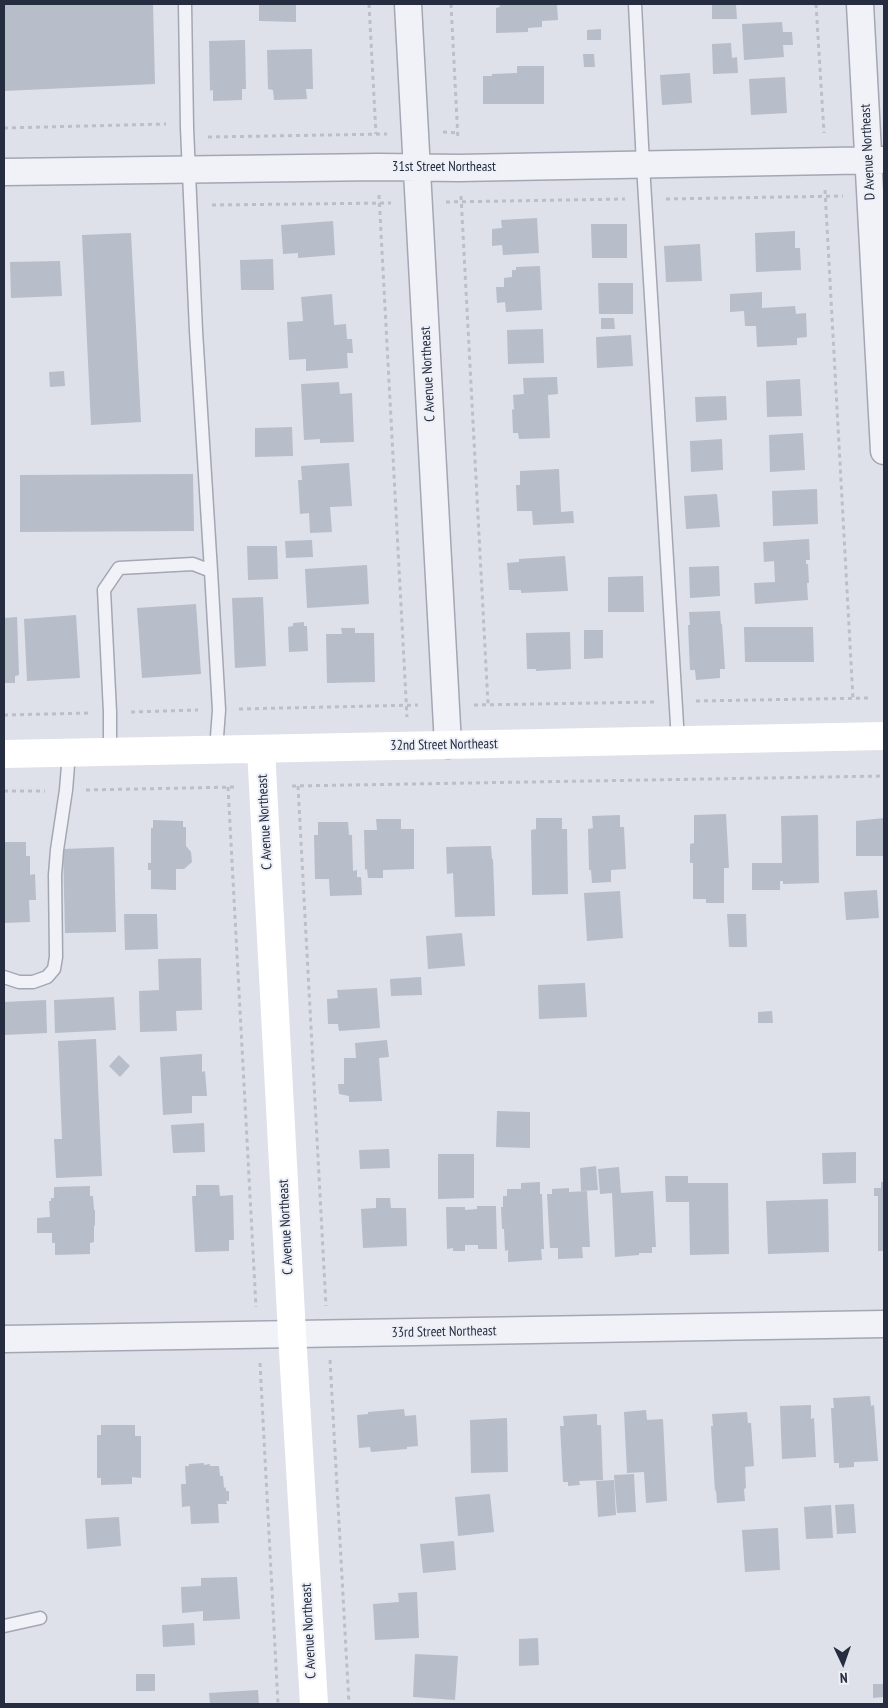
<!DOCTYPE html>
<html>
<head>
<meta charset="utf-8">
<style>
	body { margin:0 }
	#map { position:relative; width:888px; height:1708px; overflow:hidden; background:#dee1e9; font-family:"PT Sans Narrow",sans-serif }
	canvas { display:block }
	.frame { position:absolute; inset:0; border:5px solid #262d41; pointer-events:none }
	.north { position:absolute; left:818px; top:1638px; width:50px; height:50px; -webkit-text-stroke:4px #edf0f6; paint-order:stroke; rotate:177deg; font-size:14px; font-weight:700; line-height:20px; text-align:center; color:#262d41 }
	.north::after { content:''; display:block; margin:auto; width:18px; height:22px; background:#262d41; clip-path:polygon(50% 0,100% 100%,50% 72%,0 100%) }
</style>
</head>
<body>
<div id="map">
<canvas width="888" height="1708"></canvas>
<div class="frame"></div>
<div class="north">N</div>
</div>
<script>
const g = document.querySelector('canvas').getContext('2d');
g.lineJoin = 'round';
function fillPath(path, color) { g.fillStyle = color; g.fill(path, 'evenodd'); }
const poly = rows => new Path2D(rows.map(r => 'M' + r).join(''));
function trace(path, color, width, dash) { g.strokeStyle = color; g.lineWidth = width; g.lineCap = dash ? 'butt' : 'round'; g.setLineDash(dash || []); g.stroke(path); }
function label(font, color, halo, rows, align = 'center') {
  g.font = font + ' "PT Sans Narrow",sans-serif'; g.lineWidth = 4; g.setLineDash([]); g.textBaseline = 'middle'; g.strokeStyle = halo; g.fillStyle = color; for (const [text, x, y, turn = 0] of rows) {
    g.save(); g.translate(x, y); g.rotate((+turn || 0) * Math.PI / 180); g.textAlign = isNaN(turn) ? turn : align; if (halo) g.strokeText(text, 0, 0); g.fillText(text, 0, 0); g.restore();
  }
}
const building = poly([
	[4,4,153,4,155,84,4,91],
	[259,4,296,4,296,22,259,21],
	[499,4,557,4,558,20,542,21,542,27,528,28,528,32,496,33,496,8,500,7],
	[712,4,736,4,737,19,712,19],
	[782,22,783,32,792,32,793,45,783,45,784,57,744,60,742,24],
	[601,29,601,40,587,40,587,30],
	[245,40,246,89,242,89,242,100,213,101,213,90,210,91,209,41],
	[731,43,732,58,737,57,738,73,713,74,712,44],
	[312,49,313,89,306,89,307,99,274,100,273,90,268,89,267,50],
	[583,54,594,54,595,67,584,67],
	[517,66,544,66,544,104,483,104,483,76,492,76,492,74,517,73],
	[690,73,692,103,662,105,660,75],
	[785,77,787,113,751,115,749,79],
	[537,218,539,253,503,255,502,245,492,246,492,229,502,228,501,220],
	[333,221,335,255,298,258,298,253,283,254,281,225],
	[591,224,627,224,627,258,592,258],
	[795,231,795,248,800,248,801,270,756,272,755,233],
	[131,233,141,422,91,425,82,235],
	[700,244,702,281,666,282,664,246],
	[273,259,274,290,241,290,240,260],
	[60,261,62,296,11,298,10,262],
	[540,266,542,310,506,312,505,302,497,303,496,287,504,287,504,278,512,277,512,270,516,270,516,267],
	[598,283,633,283,633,314,599,314],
	[762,292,762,308,795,306,796,314,806,313,807,337,797,338,797,345,757,347,756,326,745,326,744,311,730,312,730,294],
	[332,294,334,325,346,324,347,339,352,339,353,353,347,353,348,368,306,371,306,359,289,360,287,322,303,321,301,297],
	[601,318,614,318,615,329,601,329],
	[543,329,544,363,508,364,507,330],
	[631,335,633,366,597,368,596,337],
	[64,371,65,386,50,387,49,372],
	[557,377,558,394,548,395,550,438,519,439,518,433,513,433,512,409,514,410,513,395,524,394,523,378],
	[800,379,802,416,767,417,766,381],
	[339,382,340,394,352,393,354,442,320,443,320,439,304,440,301,384],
	[726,396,727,420,696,422,695,397],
	[292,427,293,456,255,457,255,428],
	[803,433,805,470,770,472,769,435],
	[722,439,723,470,691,472,690,441],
	[349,463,352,506,330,507,332,532,310,533,309,513,300,514,298,480,302,480,301,466],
	[559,469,561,512,573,511,574,523,533,525,532,511,517,511,516,485,520,485,520,471],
	[193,474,194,531,20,532,20,475],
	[817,489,818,524,773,526,772,491],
	[717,494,720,527,686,529,684,496],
	[809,539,810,560,806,560,806,564,808,564,809,583,807,583,808,600,755,604,754,583,775,582,774,561,764,562,763,542],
	[312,540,313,557,286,558,285,541],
	[247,546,277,546,278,579,248,580],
	[565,556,568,591,521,593,521,590,509,590,507,563,519,562,519,559],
	[367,565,369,604,307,608,305,569],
	[719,566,720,596,690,598,689,567],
	[643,576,644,612,608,612,608,577],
	[263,597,266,666,235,668,232,598],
	[196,604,201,674,142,678,137,608],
	[720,611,721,624,722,624,725,669,720,669,720,678,696,680,695,670,690,670,688,625,690,625,689,612],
	[76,615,80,678,27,681,24,619],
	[17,617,19,675,15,676,15,683,4,683,4,618],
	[304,622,304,626,307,626,308,651,289,652,288,627,293,626,293,623],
	[744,627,813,627,814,662,745,662],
	[341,628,355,628,355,633,374,633,375,682,327,683,326,634,342,634],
	[584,630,603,630,603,658,584,659],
	[570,632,571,669,536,671,536,669,527,669,526,633],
	[726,814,729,868,724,868,724,903,706,903,706,899,693,899,693,863,690,863,690,844,694,843,694,815],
	[620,815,620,827,624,827,626,869,611,870,611,882,592,883,591,870,589,870,588,829,593,828,592,816],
	[818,815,819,883,783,884,783,881,780,881,780,890,752,890,752,863,782,863,781,816],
	[536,818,562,818,562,829,567,829,568,894,532,895,531,830,536,829],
	[884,818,884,856,856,856,856,821],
	[376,819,401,819,401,829,414,829,414,869,383,870,383,878,368,878,367,869,365,870,364,830,377,830],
	[153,820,183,821,183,827,186,827,186,846,191,852,192,862,184,869,176,869,176,890,151,889,151,870,148,870,148,863,151,863,151,828,153,828],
	[318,822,348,822,349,835,352,835,353,871,357,870,357,877,361,877,362,895,330,896,329,879,315,879,314,835,318,835],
	[4,842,26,842,26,856,30,856,30,875,35,874,36,900,29,900,30,922,4,923],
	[491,846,492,859,493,859,495,916,455,917,453,873,447,874,446,847],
	[114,847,116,932,65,933,63,849],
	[877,890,879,918,846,920,844,892],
	[620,891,623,938,587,941,584,893],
	[124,914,157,914,158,949,125,950],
	[727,914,746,914,747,947,729,947],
	[462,933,465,966,428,969,426,936],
	[201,958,202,1010,176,1011,177,1031,140,1032,139,991,159,990,158,959],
	[421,977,422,995,391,996,390,979],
	[585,983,587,1017,539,1019,538,985],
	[377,988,380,1028,339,1031,338,1024,328,1024,327,999,338,998,337,990],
	[114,997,116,1030,55,1033,54,1000],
	[46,1000,47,1033,4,1035,4,1002],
	[772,1011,773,1023,758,1023,758,1012],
	[96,1039,102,1176,56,1178,54,1139,62,1139,58,1041],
	[387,1040,389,1057,379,1058,382,1101,349,1102,349,1096,339,1094,338,1084,344,1084,344,1058,356,1058,355,1043],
	[202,1054,202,1072,205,1071,207,1096,192,1096,192,1113,163,1115,160,1057],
	[119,1055,130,1066,120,1077,109,1066],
	[497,1111,530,1112,530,1148,496,1147],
	[204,1123,205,1152,173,1153,171,1125],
	[389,1149,390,1168,360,1169,359,1150],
	[856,1152,856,1183,823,1184,822,1153],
	[438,1154,474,1154,474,1198,438,1199],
	[596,1166,598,1190,581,1191,580,1168],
	[619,1167,621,1193,653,1191,656,1247,652,1247,652,1253,639,1253,639,1255,615,1257,612,1193,600,1194,598,1169],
	[665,1176,688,1176,688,1183,728,1183,729,1254,690,1255,689,1202,666,1202],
	[540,1182,540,1194,542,1194,544,1249,541,1249,542,1260,508,1262,508,1250,505,1251,504,1229,502,1229,501,1207,503,1207,503,1196,507,1196,507,1189,521,1189,521,1183],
	[881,1182,884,1182,884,1251,878,1251,878,1196,874,1196,874,1188,881,1188],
	[196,1185,219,1185,220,1196,233,1195,234,1240,229,1240,229,1251,195,1252,192,1196,196,1196],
	[90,1186,90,1196,93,1196,94,1210,95,1210,95,1225,94,1226,94,1242,90,1243,90,1254,55,1255,55,1243,52,1243,52,1233,37,1233,37,1218,50,1217,49,1201,51,1201,51,1198,54,1198,54,1187],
	[569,1188,569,1192,587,1191,590,1247,582,1247,583,1258,558,1259,558,1248,550,1248,547,1194,552,1194,552,1189],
	[376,1198,390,1198,391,1208,406,1208,407,1246,363,1248,361,1209,376,1208],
	[828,1199,829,1252,768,1254,766,1201],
	[477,1206,496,1206,497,1249,478,1249,478,1245,465,1245,465,1251,453,1251,453,1248,447,1249,446,1207,465,1207,465,1210,477,1209],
	[870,1396,871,1406,874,1405,878,1461,854,1462,854,1467,839,1468,839,1463,834,1463,831,1408,834,1408,833,1398],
	[811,1405,811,1419,814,1418,816,1457,782,1459,780,1406],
	[404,1409,405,1416,416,1415,418,1446,407,1447,407,1449,371,1452,370,1447,359,1448,357,1415,368,1414,368,1412],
	[646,1410,647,1420,663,1419,667,1501,646,1503,644,1472,627,1473,624,1412],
	[747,1412,748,1423,751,1423,754,1466,745,1467,746,1488,744,1489,745,1501,717,1503,716,1490,715,1491,711,1426,713,1426,712,1414],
	[597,1414,597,1425,601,1425,603,1480,579,1481,580,1485,568,1486,568,1482,563,1482,560,1426,564,1426,563,1416],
	[507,1418,508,1472,471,1473,470,1420],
	[101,1425,135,1425,135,1436,141,1436,141,1478,132,1477,132,1484,101,1485,101,1478,97,1478,97,1435,101,1435],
	[204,1463,204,1465,210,1464,210,1466,219,1466,220,1476,223,1476,224,1488,226,1487,226,1491,229,1491,229,1501,226,1501,227,1504,218,1504,219,1523,191,1524,190,1506,182,1507,181,1484,186,1484,185,1466,189,1466,189,1464],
	[634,1474,636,1512,617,1513,614,1475],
	[614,1480,616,1515,598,1517,596,1481],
	[490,1494,494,1532,458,1536,455,1497],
	[854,1504,856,1533,837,1534,835,1505],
	[831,1505,833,1538,806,1539,804,1507],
	[119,1517,121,1546,87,1549,85,1519],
	[778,1528,780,1570,745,1572,742,1530],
	[454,1541,456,1570,423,1573,420,1544],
	[237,1577,240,1619,203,1621,203,1611,182,1613,181,1587,201,1586,201,1578],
	[417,1592,419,1638,375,1640,373,1604,399,1602,398,1593],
	[194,1623,195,1645,163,1647,162,1625],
	[538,1638,539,1665,519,1666,519,1639],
	[415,1654,458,1656,455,1700,413,1697],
	[136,1674,155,1674,155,1691,136,1691],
	[873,1684,883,1684,884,1697,873,1698],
	[258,1690,259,1704,210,1704,209,1693]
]);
const path = poly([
	[369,4,376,134],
	[451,4,458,140],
	[816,4,824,133],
	[4,128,166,124],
	[443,132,457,133],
	[208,137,387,134],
	[825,190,853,699],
	[379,195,407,717],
	[461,196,488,704],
	[666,199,843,196],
	[446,202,625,199],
	[212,205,391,203],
	[696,701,870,698],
	[474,705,655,702],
	[239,709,418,705],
	[131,712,198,710],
	[4,715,90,713],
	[292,786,884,776],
	[298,786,326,1306],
	[228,787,256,1307],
	[86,790,235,787],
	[4,791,45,791],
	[330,1360,349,1704],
	[260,1363,278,1704]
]);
const lane = poly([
	[185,4,187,128,196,331,211,571],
	[635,4,643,165,678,741],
	[110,752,110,712,104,590,119,568,193,564,211,571,219,710,216,750],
	[4,977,19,982,33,982,47,977,54,969,56,957,55,875,57,850,66,790,69,753],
	[4,1626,40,1618]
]);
const street = poly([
	[408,4,448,745],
	[860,4,884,451],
	[4,172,378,167,459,168,884,160],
	[4,1339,884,1324]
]);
const secondary = poly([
	[261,749,292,1334,314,1704],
	[4,754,884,736]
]);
const streetNames = [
	["D Avenue Northeast",868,152,-93],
	["31st Street Northeast",444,167],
	["C Avenue Northeast",428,374,-93],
	["32nd Street Northeast",444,745,-1],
	["C Avenue Northeast",265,822,-93],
	["C Avenue Northeast",286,1227,-93],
	["33rd Street Northeast",444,1332,-1],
	["C Avenue Northeast",309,1631,-93]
];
fillPath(building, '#b7bdc9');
trace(lane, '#a3a7b3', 15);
trace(street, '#a3a7b3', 29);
trace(path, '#bcbfc8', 3, [4, 4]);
trace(lane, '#f1f2f7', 12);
trace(street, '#f1f2f7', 26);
trace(secondary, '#fff', 28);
label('14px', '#262d41', '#edf0f6', streetNames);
</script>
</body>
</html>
